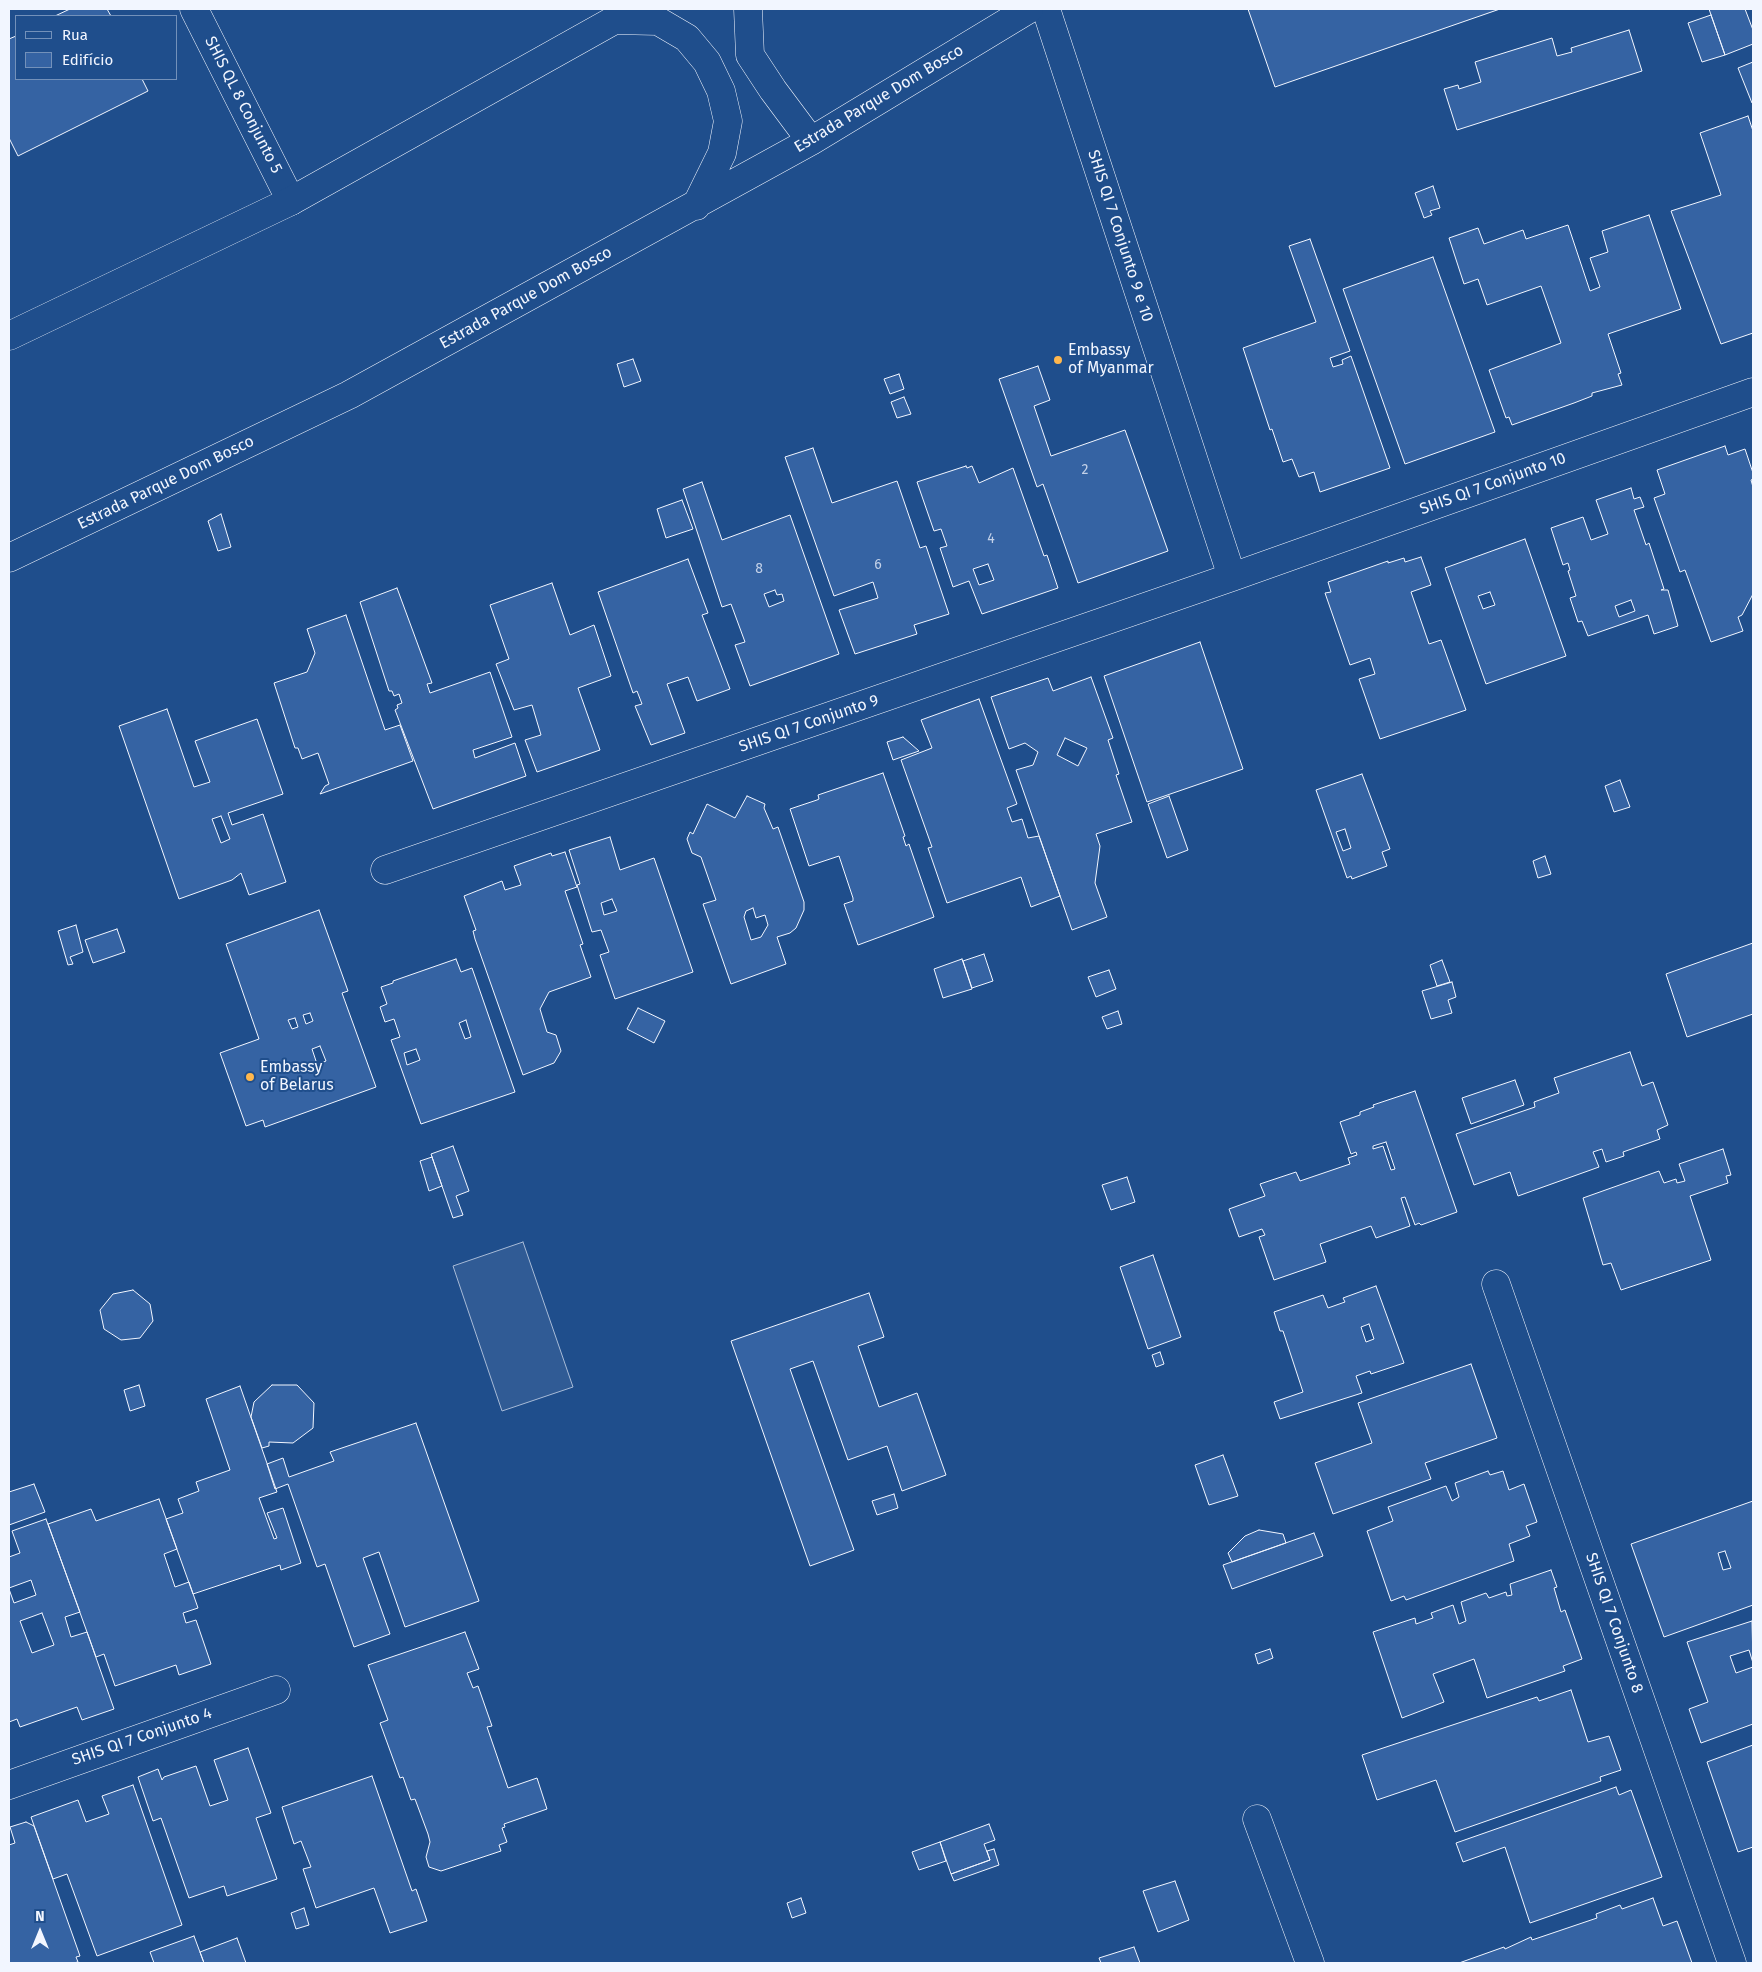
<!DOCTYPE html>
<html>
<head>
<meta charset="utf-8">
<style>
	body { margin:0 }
	#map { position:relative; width:1762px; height:1972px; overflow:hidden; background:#1f4e8c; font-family:"Fira Sans",sans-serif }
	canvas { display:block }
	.frame { position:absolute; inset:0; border:10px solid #f2f6ff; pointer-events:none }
	.legend { position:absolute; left:15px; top:15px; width:162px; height:65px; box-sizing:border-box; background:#1f4e8c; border:1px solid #7391ba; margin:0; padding:6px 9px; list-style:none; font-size:15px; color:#f2f6ff }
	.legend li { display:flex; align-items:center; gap:10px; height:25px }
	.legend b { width:25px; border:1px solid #7391ba }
	.north { position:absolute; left:15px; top:1907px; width:50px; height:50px; -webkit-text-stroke:4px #1f4e8c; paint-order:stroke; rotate:0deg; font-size:14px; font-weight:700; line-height:20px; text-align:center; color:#f2f6ff }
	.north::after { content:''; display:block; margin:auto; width:18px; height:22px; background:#f2f6ff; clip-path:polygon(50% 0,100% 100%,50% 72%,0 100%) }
</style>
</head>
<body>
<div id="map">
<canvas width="1762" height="1972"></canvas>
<div class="frame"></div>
<ul class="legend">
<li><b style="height:6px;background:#1f4e8c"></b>Rua</li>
<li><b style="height:14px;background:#3563a3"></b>Edifício</li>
</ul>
<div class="north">N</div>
</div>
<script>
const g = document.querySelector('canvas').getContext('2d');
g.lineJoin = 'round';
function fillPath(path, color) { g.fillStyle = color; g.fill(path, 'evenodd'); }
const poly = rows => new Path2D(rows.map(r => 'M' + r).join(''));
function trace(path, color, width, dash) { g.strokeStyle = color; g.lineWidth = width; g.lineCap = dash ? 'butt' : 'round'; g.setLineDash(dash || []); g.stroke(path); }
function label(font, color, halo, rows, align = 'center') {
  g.font = font + ' "Fira Sans",sans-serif'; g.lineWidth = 4; g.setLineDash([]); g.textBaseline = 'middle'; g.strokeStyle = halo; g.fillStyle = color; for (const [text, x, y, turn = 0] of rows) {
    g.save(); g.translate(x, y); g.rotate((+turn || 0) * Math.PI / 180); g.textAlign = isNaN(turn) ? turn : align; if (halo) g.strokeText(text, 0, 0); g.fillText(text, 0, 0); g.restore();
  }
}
const built = poly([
	[523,1242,573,1387,502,1411,453,1266,523,1242]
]);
const building = poly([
	[70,9,107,9,111,16,55,16,70,9],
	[1248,9,1500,9,1275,87,1248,9],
	[1709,9,1745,9,1753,30,1753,44,1725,55,1709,9],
	[1711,15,1725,55,1702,62,1688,23,1711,15],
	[1629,30,1642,71,1457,130,1444,89,1458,85,1459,89,1481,82,1475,62,1552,38,1557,56,1572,52,1571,48,1629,30],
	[16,36,16,79,142,79,148,91,18,156,9,138,9,39,16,36],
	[1753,62,1753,102,1752,103,1738,68,1753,62],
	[1748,116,1753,131,1753,333,1721,344,1671,211,1721,195,1700,133,1748,116],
	[1433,186,1440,208,1430,211,1432,215,1424,218,1415,193,1433,186],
	[1649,215,1681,309,1608,334,1621,373,1618,374,1622,385,1592,393,1592,396,1574,403,1512,425,1509,417,1506,418,1489,370,1561,343,1541,286,1487,305,1478,279,1464,284,1449,238,1478,228,1484,244,1523,230,1526,239,1568,225,1590,291,1600,287,1590,258,1608,252,1602,231,1649,215],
	[1310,239,1350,351,1330,358,1333,367,1343,364,1342,360,1351,356,1390,468,1320,492,1314,472,1299,477,1292,459,1283,462,1272,429,1270,430,1243,348,1316,322,1289,246,1310,239],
	[1433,257,1495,432,1405,464,1343,289,1433,257],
	[633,359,641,381,624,387,617,364,633,359],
	[1038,366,1050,400,1034,406,1051,456,1125,430,1168,551,1078,583,1043,484,1037,487,999,379,1038,366],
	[899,374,904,389,890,394,884,379,899,374],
	[904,397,911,414,897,418,891,402,904,397],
	[1725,446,1728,455,1745,449,1753,473,1753,479,1751,480,1753,487,1753,594,1742,615,1738,617,1743,631,1711,642,1685,570,1680,572,1654,498,1665,494,1657,470,1725,446],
	[813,448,832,503,897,481,920,548,926,546,949,614,914,625,917,634,855,654,839,610,878,598,873,582,834,596,785,457,813,448],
	[966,466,967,468,972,466,979,483,1013,468,1044,556,1047,555,1058,588,982,614,969,581,953,587,940,548,947,546,941,529,934,531,917,482,966,466],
	[988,564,994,580,979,585,973,569,988,564],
	[702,482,722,540,790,515,839,654,750,686,735,645,745,642,731,604,722,607,683,489,702,482],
	[775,590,777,595,782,594,784,601,769,607,764,594,775,590],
	[1631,488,1634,499,1640,497,1644,507,1634,510,1646,545,1649,543,1664,589,1661,590,1668,590,1678,626,1654,634,1648,615,1588,636,1582,621,1578,622,1570,598,1576,596,1568,571,1570,570,1568,563,1563,565,1551,528,1583,517,1591,540,1608,534,1596,500,1631,488],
	[1631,600,1635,611,1619,617,1615,606,1631,600],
	[682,500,693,529,666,538,657,509,682,500],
	[221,514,231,547,218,551,208,521,221,514],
	[1525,539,1566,656,1486,684,1445,568,1525,539],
	[1490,592,1495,605,1483,609,1478,596,1490,592],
	[1421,557,1431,585,1411,592,1429,644,1441,640,1466,710,1380,739,1359,679,1375,674,1370,658,1350,665,1325,593,1331,592,1328,582,1388,561,1388,563,1404,558,1405,562,1421,557],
	[688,559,708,613,702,615,730,689,697,701,688,677,667,684,685,733,651,745,635,706,642,704,637,691,633,693,598,592,688,559],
	[552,583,570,635,594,625,611,676,578,688,600,750,537,772,525,740,541,735,532,705,514,710,496,664,509,659,490,605,552,583],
	[397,588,432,683,427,684,430,693,490,672,512,737,473,750,475,758,515,743,526,776,433,809,395,710,398,708,397,705,402,703,399,694,394,696,392,691,389,691,360,602,397,588],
	[346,615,385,730,400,725,413,761,320,794,325,786,329,784,318,753,302,759,298,748,295,748,274,683,307,672,315,653,307,629,346,615],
	[1200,642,1243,769,1147,802,1104,676,1200,642],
	[1091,677,1113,738,1108,740,1119,774,1116,775,1132,822,1096,834,1100,846,1095,883,1107,917,1072,930,1016,770,1033,765,1038,752,1025,743,1009,749,991,697,1048,678,1053,691,1091,677],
	[1065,738,1087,748,1078,766,1057,755,1065,738],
	[979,699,1017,804,1007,808,1012,822,1022,819,1028,838,1039,836,1060,896,1031,907,1021,877,947,903,928,848,932,847,901,760,932,748,921,720,979,699],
	[167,709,194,787,210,782,195,741,257,719,283,794,228,813,232,825,263,814,286,882,249,895,241,873,232,880,179,899,119,726,167,709],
	[221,816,230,839,221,843,212,819,221,816],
	[903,737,919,751,893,760,887,742,903,737],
	[883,773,905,836,903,837,906,846,909,844,934,917,858,945,844,904,853,901,853,898,839,856,809,866,790,809,817,800,819,799,818,795,883,773],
	[1362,774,1390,849,1382,852,1387,866,1352,879,1351,876,1347,878,1316,790,1362,774],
	[1345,829,1351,848,1343,851,1336,832,1345,829],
	[1620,780,1630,807,1614,812,1605,786,1620,780],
	[747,796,765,804,764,808,773,829,778,827,804,902,804,910,796,928,790,933,777,937,786,964,731,984,703,904,716,900,701,857,692,853,687,839,690,832,693,834,707,804,735,818,747,796],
	[753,908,756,918,765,915,768,925,761,937,751,940,744,917,746,911,753,908],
	[1169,796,1188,850,1167,858,1148,804,1169,796],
	[610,837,620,870,654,858,693,972,615,999,600,955,609,952,601,930,592,932,577,885,580,884,569,850,610,837],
	[612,899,617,911,604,915,601,903,612,899],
	[565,852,577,887,565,891,583,944,580,945,591,977,549,992,540,1009,547,1032,556,1035,561,1051,554,1063,523,1075,475,939,473,931,476,930,464,896,502,881,505,890,521,885,514,866,551,853,552,856,565,852],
	[1545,856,1551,874,1538,878,1533,861,1545,856],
	[319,910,348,991,342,993,376,1087,265,1127,263,1120,246,1126,220,1053,259,1039,226,944,319,910],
	[310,1013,313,1021,306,1024,303,1015,310,1013],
	[295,1018,298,1027,292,1029,288,1020,295,1018],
	[320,1046,326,1061,305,1070,317,1064,312,1049,320,1046],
	[76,925,83,952,70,957,73,964,68,965,58,931,76,925],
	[117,929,125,952,93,963,85,940,117,929],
	[1753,943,1753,1014,1687,1037,1666,974,1753,943],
	[984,954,993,981,972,988,963,961,984,954],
	[456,959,461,972,472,968,515,1092,421,1124,391,1040,400,1037,394,1019,385,1022,380,1007,387,1004,381,987,393,983,393,981,456,959],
	[466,1020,471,1037,465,1039,459,1023,466,1020],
	[416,1049,420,1060,407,1065,404,1053,416,1049],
	[962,959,972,989,943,998,934,969,962,959],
	[1442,960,1450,982,1437,986,1430,965,1442,960],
	[1109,970,1116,989,1096,997,1088,977,1109,970],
	[1452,982,1456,997,1448,1000,1452,1013,1431,1019,1422,991,1452,982],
	[638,1008,665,1021,654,1043,627,1029,638,1008],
	[1118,1011,1122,1024,1107,1029,1102,1017,1118,1011],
	[1630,1052,1642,1086,1653,1082,1668,1125,1657,1130,1660,1139,1623,1152,1624,1156,1606,1162,1602,1149,1593,1152,1599,1167,1518,1196,1510,1172,1474,1185,1456,1134,1535,1107,1534,1102,1559,1093,1554,1078,1630,1052],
	[1515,1080,1524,1105,1471,1124,1462,1098,1515,1080],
	[1415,1091,1457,1212,1421,1225,1419,1223,1415,1225,1405,1197,1401,1198,1410,1226,1376,1238,1371,1226,1320,1244,1326,1262,1274,1280,1259,1237,1265,1235,1262,1229,1239,1237,1229,1209,1265,1196,1260,1184,1296,1172,1300,1181,1350,1164,1348,1158,1357,1155,1356,1152,1351,1154,1340,1122,1360,1115,1360,1112,1374,1107,1373,1105,1415,1091],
	[1386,1142,1395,1169,1391,1170,1383,1146,1373,1149,1373,1146,1386,1142],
	[453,1146,469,1191,456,1196,463,1215,453,1218,431,1154,453,1146],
	[1723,1149,1731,1175,1726,1176,1728,1183,1690,1196,1711,1260,1621,1290,1611,1263,1603,1265,1583,1198,1659,1171,1664,1183,1676,1179,1677,1183,1685,1181,1679,1164,1723,1149],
	[432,1157,442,1186,429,1191,420,1161,432,1157],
	[1127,1177,1135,1202,1111,1210,1102,1185,1127,1177],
	[1153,1255,1181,1337,1148,1349,1120,1267,1153,1255],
	[1376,1286,1404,1363,1371,1374,1370,1371,1356,1376,1362,1393,1280,1419,1274,1402,1303,1392,1283,1331,1280,1331,1274,1312,1323,1295,1328,1308,1345,1302,1343,1298,1376,1286],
	[1369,1324,1374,1339,1366,1342,1361,1327,1369,1324],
	[133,1290,150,1304,153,1321,140,1338,121,1340,104,1329,100,1310,113,1294,133,1290],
	[869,1293,884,1337,858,1346,879,1407,917,1393,946,1475,902,1491,887,1446,848,1460,813,1361,790,1369,854,1550,810,1566,731,1341,869,1293],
	[1160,1352,1164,1364,1156,1367,1152,1355,1160,1352],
	[1471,1364,1497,1438,1425,1463,1431,1479,1333,1514,1315,1463,1372,1443,1358,1403,1471,1364],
	[139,1385,145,1406,130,1411,124,1390,139,1385],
	[272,1385,297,1385,314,1403,313,1428,293,1443,269,1442,269,1446,262,1448,251,1417,254,1402,272,1385],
	[240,1386,277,1492,259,1498,274,1539,277,1538,267,1513,283,1508,301,1563,281,1570,280,1565,193,1594,166,1519,183,1513,178,1499,199,1491,196,1482,230,1470,206,1399,240,1386],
	[416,1423,479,1601,405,1627,379,1552,363,1558,390,1634,354,1647,325,1564,317,1567,288,1484,275,1489,267,1464,283,1458,289,1477,334,1461,330,1452,416,1423],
	[1223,1455,1238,1496,1209,1505,1195,1465,1223,1455],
	[1488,1471,1490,1475,1503,1471,1509,1490,1524,1484,1537,1522,1526,1526,1530,1536,1509,1544,1514,1561,1406,1600,1404,1596,1391,1601,1367,1531,1393,1521,1388,1507,1446,1486,1452,1501,1459,1497,1455,1483,1488,1471],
	[34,1484,45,1512,9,1525,9,1492,34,1484],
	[894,1494,898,1508,877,1515,872,1501,894,1494],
	[159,1499,177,1549,164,1554,175,1587,189,1582,198,1608,183,1613,186,1623,196,1620,211,1664,179,1675,176,1665,115,1686,104,1654,96,1657,48,1524,91,1509,96,1521,159,1499],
	[1753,1501,1753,1605,1664,1637,1631,1544,1753,1501],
	[1725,1551,1731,1568,1723,1570,1718,1553,1725,1551],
	[46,1519,80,1612,65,1617,71,1637,87,1632,114,1709,82,1720,77,1707,20,1727,17,1719,9,1722,9,1589,14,1603,36,1595,31,1580,9,1588,9,1557,20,1553,12,1531,46,1519],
	[42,1613,54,1645,32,1653,20,1621,42,1613],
	[1259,1530,1283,1534,1286,1543,1232,1562,1228,1553,1245,1536,1259,1530],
	[1314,1533,1323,1556,1232,1589,1223,1565,1314,1533],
	[1551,1570,1557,1587,1554,1588,1561,1612,1565,1610,1582,1659,1563,1666,1565,1671,1487,1698,1474,1659,1433,1674,1444,1702,1402,1718,1373,1632,1415,1618,1416,1624,1433,1618,1431,1613,1453,1605,1459,1624,1466,1621,1461,1602,1486,1593,1489,1598,1506,1592,1507,1596,1512,1595,1510,1584,1551,1570],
	[1752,1621,1753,1663,1749,1650,1730,1656,1736,1673,1753,1667,1753,1724,1701,1743,1689,1709,1708,1702,1687,1642,1752,1621],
	[465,1632,479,1669,467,1673,473,1688,478,1686,492,1726,487,1727,508,1788,537,1778,547,1809,504,1824,505,1827,502,1828,507,1842,499,1845,501,1851,441,1871,429,1867,426,1857,430,1842,428,1834,415,1799,411,1800,403,1777,400,1778,380,1723,388,1720,368,1665,465,1632],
	[1270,1649,1273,1658,1258,1664,1255,1654,1270,1649],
	[1571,1690,1588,1742,1609,1736,1621,1770,1600,1777,1601,1781,1455,1832,1436,1780,1377,1800,1362,1755,1537,1697,1539,1701,1571,1690],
	[1753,1745,1753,1847,1738,1852,1707,1762,1753,1745],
	[248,1748,271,1813,256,1818,277,1879,227,1896,224,1886,189,1898,161,1818,153,1821,138,1777,158,1769,162,1780,164,1777,196,1766,210,1806,228,1800,214,1760,248,1748],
	[372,1776,412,1891,416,1889,427,1921,390,1933,374,1888,316,1908,303,1869,311,1867,301,1841,294,1844,282,1807,372,1776],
	[133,1785,182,1925,97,1956,67,1874,53,1879,31,1817,78,1800,86,1822,109,1814,102,1796,133,1785],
	[1616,1787,1619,1795,1631,1790,1662,1877,1530,1923,1505,1847,1463,1862,1456,1843,1616,1787],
	[26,1822,34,1826,80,1956,76,1957,78,1962,73,1963,9,1963,9,1845,15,1843,10,1827,26,1822],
	[989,1824,995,1840,984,1844,990,1860,951,1874,940,1842,989,1824],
	[940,1842,946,1861,919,1870,912,1852,940,1842],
	[994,1849,999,1865,954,1881,951,1874,990,1860,987,1851,994,1849],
	[1175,1881,1189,1920,1158,1932,1143,1891,1175,1881],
	[801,1898,806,1913,792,1918,787,1903,801,1898],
	[1653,1898,1663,1926,1677,1921,1692,1963,1459,1963,1504,1947,1505,1949,1531,1937,1532,1940,1597,1918,1596,1914,1620,1905,1622,1909,1653,1898],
	[304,1908,309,1925,296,1929,291,1913,304,1908],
	[194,1936,204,1963,154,1963,150,1952,194,1936],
	[237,1938,246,1963,204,1963,200,1952,237,1938],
	[1134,1947,1140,1963,1101,1963,1099,1958,1134,1947]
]);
const street = poly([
	[194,9,291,201],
	[1046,9,1232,577],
	[385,870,1232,577,1753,392],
	[1496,1284,1732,1963],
	[9,1785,276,1690],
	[1257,1819,1310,1963]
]);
const primary = poly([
	[748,9,750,55,773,90,811,141],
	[613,20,658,21,687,38,707,62,721,91,728,121,722,153,696,206],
	[9,336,291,201,634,9],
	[9,558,349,395,811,141,1029,9]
]);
const markers = [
	[1058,360,5,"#ffb74d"],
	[250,1077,5,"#ffb74d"]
];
const numberNames = [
	["2",1085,470],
	["4",991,539],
	["6",878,565],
	["8",759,569]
];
const streetNames = [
	["Estrada Parque Dom Bosco",879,99,-31],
	["SHIS QL 8 Conjunto 5",243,105,63],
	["SHIS QI 7 Conjunto 9 e 10",1120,236,72],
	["Estrada Parque Dom Bosco",526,298,-29],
	["Estrada Parque Dom Bosco",166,483,-26],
	["SHIS QI 7 Conjunto 10",1493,484,-20],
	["SHIS QI 7 Conjunto 9",809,724,-19],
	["SHIS QI 7 Conjunto 8",1614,1623,71],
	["SHIS QI 7 Conjunto 4",142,1737,-19]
];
const poiNames = [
	["Embassy",1068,351],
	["of Myanmar",1068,369],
	["Embassy",260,1068],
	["of Belarus",260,1086]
];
fillPath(built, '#305b95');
trace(built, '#a8bbd7', 1);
fillPath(building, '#3563a3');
trace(building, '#f2f6ff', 1);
trace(street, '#f2f6ff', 29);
trace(primary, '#f2f6ff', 29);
trace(street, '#1f4e8c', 28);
trace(primary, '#1f4e8c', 28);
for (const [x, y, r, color] of markers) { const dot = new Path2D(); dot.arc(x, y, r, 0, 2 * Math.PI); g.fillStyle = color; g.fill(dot); trace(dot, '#1f4e8c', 2); }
label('14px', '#c3d1e8', null, numberNames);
label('16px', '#f2f6ff', '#1f4e8c', streetNames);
label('16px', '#f2f6ff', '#1f4e8c', poiNames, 'left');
</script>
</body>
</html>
